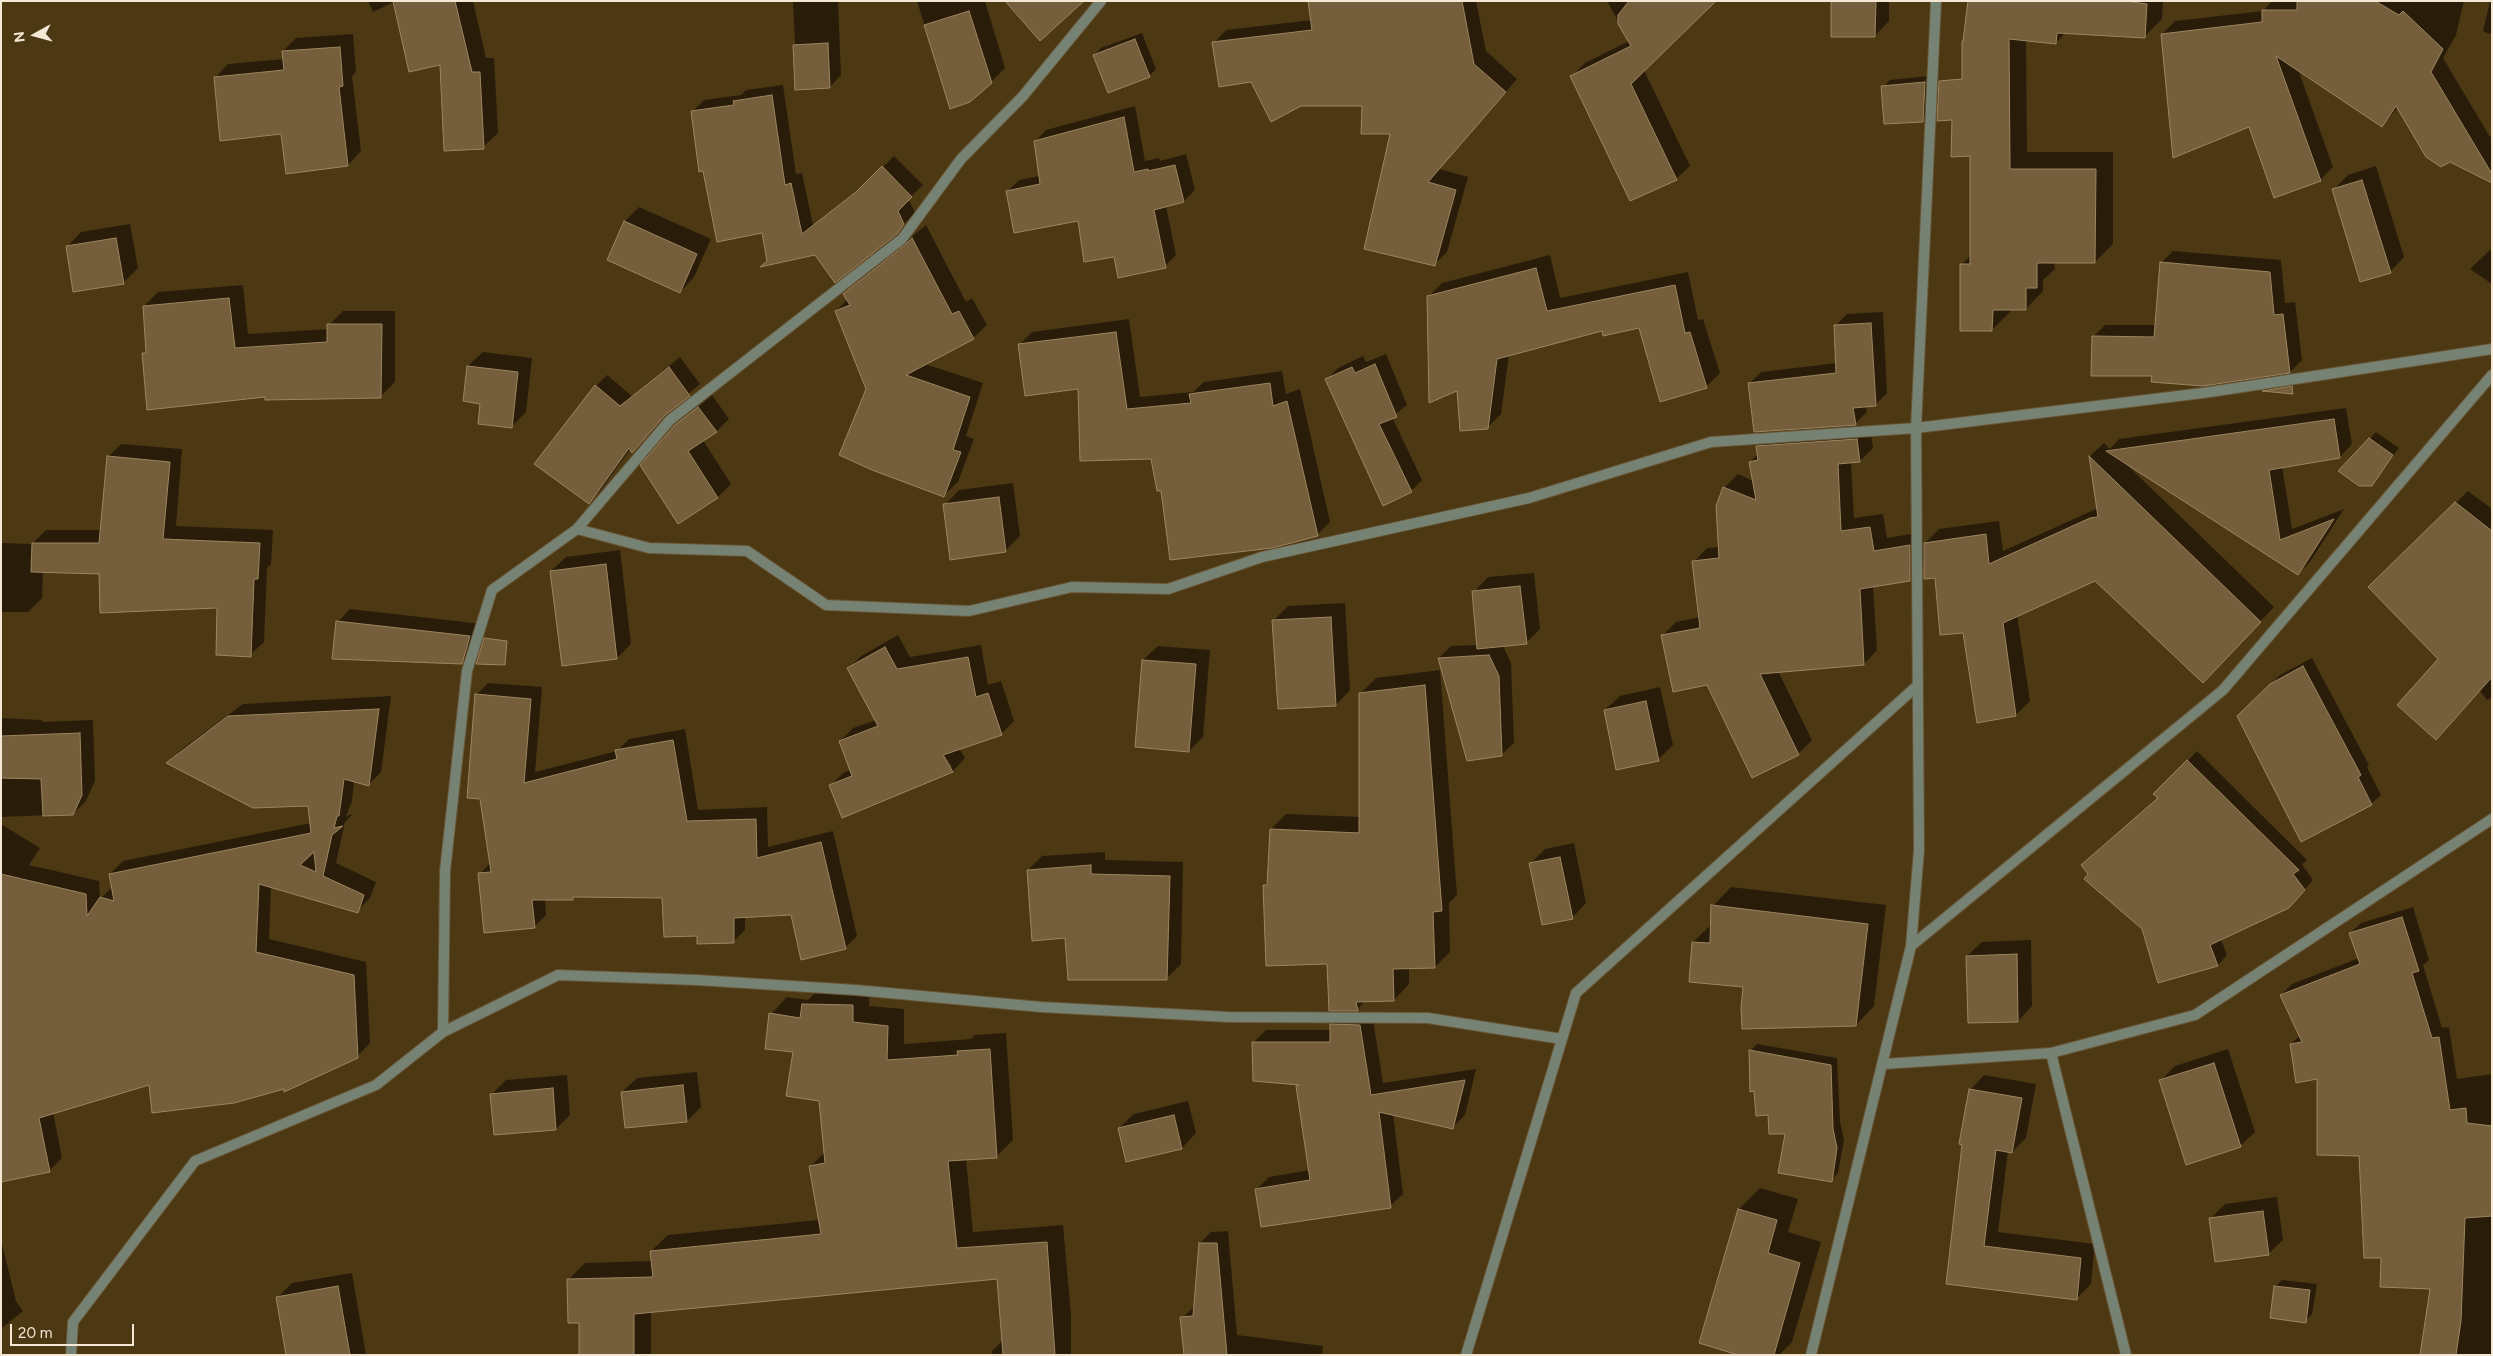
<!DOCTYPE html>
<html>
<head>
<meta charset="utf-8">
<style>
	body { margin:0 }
	#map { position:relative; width:2493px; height:1356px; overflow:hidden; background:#4d3814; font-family:Figtree,sans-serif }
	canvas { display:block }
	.frame { position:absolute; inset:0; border:2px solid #f4e7d4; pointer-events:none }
	.north { position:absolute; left:10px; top:10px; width:50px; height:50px; -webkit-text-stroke:4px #4d3814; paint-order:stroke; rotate:263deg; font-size:14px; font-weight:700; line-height:20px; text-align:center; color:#f4e7d4 }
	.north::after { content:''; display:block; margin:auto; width:18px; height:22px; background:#f4e7d4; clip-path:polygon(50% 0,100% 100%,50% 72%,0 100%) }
	.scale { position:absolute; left:10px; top:1324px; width:124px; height:22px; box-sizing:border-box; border:2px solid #f4e7d4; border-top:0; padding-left:6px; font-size:15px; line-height:18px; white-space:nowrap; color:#f4e7d4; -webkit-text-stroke:4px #4d3814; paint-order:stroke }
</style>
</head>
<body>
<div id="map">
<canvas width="2493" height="1356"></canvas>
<div class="frame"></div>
<div class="north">N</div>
<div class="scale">20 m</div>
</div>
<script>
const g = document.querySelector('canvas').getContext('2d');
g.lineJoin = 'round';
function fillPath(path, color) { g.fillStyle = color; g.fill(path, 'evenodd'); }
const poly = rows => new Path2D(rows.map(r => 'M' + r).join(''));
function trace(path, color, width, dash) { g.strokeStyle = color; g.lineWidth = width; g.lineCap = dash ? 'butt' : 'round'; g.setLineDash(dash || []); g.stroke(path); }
const shadow = poly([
	[368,1,473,1,486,58,494,58,498,133,483,147,441,63,394,2,373,12],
	[793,1,838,1,841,75,830,87,797,89],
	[917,1,985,1,1005,68,991,82,950,107],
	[1309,1,1476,1,1486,51,1517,79,1439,169,1468,177,1447,252,1434,265,1392,133,1363,104,1252,80,1214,43,1226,30,1312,20],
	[1607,1,1714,1,1644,70,1690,166,1676,179,1572,76,1585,63,1629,41],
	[1833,1,1889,1,1889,21,1875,36],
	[1969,1,2163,1,2162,19,2144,37,2066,32,2056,43,2026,39,2027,152,2113,152,2113,244,2095,262,2054,262,2055,269,2043,280,2043,291,2026,309,2010,309,2010,312,1992,330,1961,265,1972,254,1971,155,1961,80,1963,77],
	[2272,1,2464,1,2456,35,2443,58,2490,137,2492,134,2492,181,2398,107,2382,126,2298,69,2333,167,2320,180,2250,125,2162,34,2175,21,2263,11],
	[2490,1,2492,1,2492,35,2483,31],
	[1142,33,1156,69,1149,76,1094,55,1101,48],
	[353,34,356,72,352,76,361,151,348,165,287,173,282,133,215,78,228,64,284,59,283,51,296,38],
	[1928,76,1930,113,1923,120,1883,87,1890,80],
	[783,85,796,174,802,173,813,225,870,180,894,156,923,185,908,199,915,212,896,233,816,254,769,260,763,232,692,112,704,100,741,95,746,90],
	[1135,106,1145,161,1159,158,1160,161,1186,154,1195,190,1184,201,1166,206,1176,255,1165,266,1115,256,1079,219,1008,191,1019,180,1040,176,1035,142,1046,130],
	[2376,166,2404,257,2390,272,2333,190,2348,175],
	[639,207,711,239,694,277,680,292,608,259,625,221],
	[130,224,138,268,123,283,67,247,81,232],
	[926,225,966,302,972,298,987,325,973,338,925,364,983,383,966,436,974,439,958,482,944,495,868,389,836,311,848,299,844,294,858,281],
	[2492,248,2492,284,2470,269],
	[2173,251,2281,260,2285,303,2295,302,2302,360,2290,372,2093,337,2105,325,2157,325,2161,263],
	[1550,255,1560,298,1688,272,1698,320,1703,319,1720,373,1706,387,1639,327,1603,330,1509,354,1501,414,1487,428,1458,389,1428,297,1442,283],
	[243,285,248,334,329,329,329,325,343,311,395,311,395,382,381,396,266,395,143,354,147,350,144,306,158,292],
	[1883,312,1887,393,1875,405,1866,406,1867,412,1855,424,1749,384,1761,372,1837,363,1835,326,1847,314],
	[1129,319,1140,397,1193,392,1204,382,1282,371,1286,394,1300,389,1330,522,1317,535,1162,489,1153,458,1079,388,1019,345,1032,332],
	[483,352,532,358,526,412,511,427,468,366],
	[1386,354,1407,405,1392,417,1422,480,1411,491,1326,380,1338,368,1363,356,1366,362],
	[680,357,700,384,669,410,633,451,631,448,600,491,588,502,596,386,607,375,632,396],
	[712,395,729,419,717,431,703,440,731,484,718,497,679,522,676,426],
	[2346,408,2352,444,2340,457,2282,466,2292,529,2344,509,2310,562,2298,574,2124,462,2274,607,2217,667,2095,580,2017,615,2030,701,2016,715,1964,631,1936,576,1925,565,1910,580,1873,586,1877,650,1864,664,1778,671,1812,740,1798,754,1752,776,1707,684,1663,635,1676,622,1700,617,1694,562,1707,548,1720,547,1724,488,1738,474,1753,481,1750,462,1758,454,1757,446,1771,433,1870,426,1873,448,1860,461,1851,462,1854,518,1883,514,1887,538,1923,532,1923,545,1939,529,1999,521,2003,551,2098,508,2090,456,2104,443,2110,449,2119,439],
	[2376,432,2399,448,2371,484,2370,439],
	[121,444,182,449,176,526,273,530,271,564,267,568,264,642,250,655,219,607,100,573,43,571,42,598,28,612,1,612,1,543,32,544,46,530,102,530,108,457],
	[1013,483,1020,536,1005,551,945,505,959,490],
	[2468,491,2492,509,2492,698,2487,700,2480,691,2436,739,2439,659,2370,587],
	[620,550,631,644,617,658,551,571,566,557],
	[1534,573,1540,629,1526,643,1503,646,1511,663,1514,743,1501,755,1439,658,1451,646,1478,645,1474,592,1488,577],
	[1345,603,1350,690,1336,705,1274,620,1288,606],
	[350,609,482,624,474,650,462,663,338,622],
	[898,635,910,657,981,645,988,685,1001,681,1014,721,1001,734,959,748,965,758,953,771,843,816,830,786,843,773,851,770,840,741,853,728,876,720,848,669,861,656],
	[940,749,952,767,949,767,938,750],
	[1158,646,1210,650,1203,737,1189,751,1143,660],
	[2312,658,2369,765,2367,767,2381,795,2371,804,2301,840,2238,716,2280,675],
	[1440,670,1457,895,1449,903,1450,952,1435,967,1409,968,1409,984,1394,1000,1366,1000,1357,1010,1329,963,1264,886,1268,881,1271,829,1286,814,1361,817,1360,694,1376,678],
	[488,683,542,687,535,772,617,751,629,739,685,729,698,810,767,807,768,847,833,831,857,936,845,948,792,914,745,916,745,930,733,942,698,934,663,897,576,896,573,899,545,899,546,915,534,927,480,874,490,863,476,695],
	[1660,687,1673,745,1658,760,1605,710,1620,696],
	[391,696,381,772,368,785,354,781,352,801,346,816,353,814,345,822,336,863,376,882,370,898,357,911,271,886,269,939,366,962,370,1043,357,1057,285,1087,150,1084,53,1112,62,1158,49,1171,1,994,1,824,40,848,29,865,99,881,100,899,113,886,110,874,123,861,311,823,309,805,168,763,181,750,243,704],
	[1,718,42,720,42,722,93,720,95,781,86,801,73,814,1,817],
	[2197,751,2307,860,2302,864,2313,880,2298,897,2221,939,2227,955,2218,965,2159,982,2143,929,2082,865,2159,798,2155,794],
	[1574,843,1586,903,1572,918,1530,864,1545,849],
	[1105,852,1105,860,1183,862,1181,964,1167,978,1066,937,1028,870,1042,856],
	[1731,887,1886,905,1874,1006,1856,1025,1745,986,1693,942,1712,924,1713,906],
	[2413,907,2429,960,2423,965,2442,1028,2449,1027,2457,1079,2492,1074,2492,1355,2425,1355,2431,1288,2382,1257,2360,1155,2319,1078,2291,1044,2300,1035,2281,995,2292,984,2359,958,2350,933,2361,923],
	[2031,940,2032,1006,2018,1021,1967,956,1982,942],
	[820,988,870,989,869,1006,904,1009,904,1044,971,1039,975,1035,1006,1033,1013,1140,996,1157,966,1159,973,1232,1063,1225,1071,1315,1071,1355,992,1355,992,1351,1003,1340,999,1278,651,1312,651,1355,580,1355,580,1322,568,1280,585,1263,652,1261,651,1251,668,1235,819,1220,810,1167,825,1152,820,1100,794,1051,771,1014,787,997,808,1000],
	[1343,1013,1372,1013,1383,1083,1476,1069,1465,1115,1453,1127,1393,1114,1403,1194,1390,1206,1257,1189,1269,1177,1310,1170,1297,1086,1300,1084,1254,1042,1266,1030,1331,1030,1331,1025],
	[1757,1044,1837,1058,1840,1121,1844,1140,1838,1173,1831,1180,1769,1114,1750,1051],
	[2228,1049,2255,1132,2240,1146,2161,1080,2175,1066],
	[697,1072,701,1107,687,1121,622,1092,637,1078],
	[567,1075,570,1115,556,1129,492,1094,506,1080],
	[1984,1075,2036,1084,2026,1138,2012,1152,2008,1151,1998,1232,2095,1244,2091,1284,2077,1298,1947,1283,1970,1090],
	[1188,1101,1196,1133,1182,1148,1127,1160,1119,1128,1134,1114],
	[1760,1188,1798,1199,1788,1232,1821,1242,1792,1342,1779,1355,1743,1355,1701,1343,1739,1209],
	[2277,1197,2283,1240,2268,1254,2211,1218,2225,1204],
	[1228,1231,1237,1335,1323,1346,1322,1355,1185,1355,1182,1318,1195,1306,1200,1243,1211,1232],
	[1,1240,16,1301,23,1311,1,1329],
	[352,1273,366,1355,287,1355,277,1298,292,1283],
	[2282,1280,2317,1284,2312,1314,2305,1322,2275,1287]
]);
const building = poly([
	[393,1,455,1,472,72,480,72,484,149,444,151,440,65,409,72,393,1],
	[1005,1,1084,1,1040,41,1005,1],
	[1308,1,1462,1,1474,64,1506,92,1428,182,1456,190,1435,266,1364,249,1390,134,1361,134,1362,106,1301,106,1271,122,1251,82,1219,87,1212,42,1312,30,1308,1],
	[1629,1,1716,1,1631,84,1677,180,1630,201,1570,76,1631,46,1618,24,1618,15,1629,1],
	[1831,1,1876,1,1875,37,1831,37,1831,1],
	[1968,1,2125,1,2147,4,2145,38,2057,33,2056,44,2009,39,2010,169,2096,169,2095,263,2037,263,2037,288,2026,288,2026,310,1993,310,1992,331,1960,331,1960,264,1970,264,1970,156,1951,157,1952,120,1937,121,1939,81,1962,79,1962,41,1963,41,1968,1],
	[2297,1,2375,1,2399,15,2403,11,2443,49,2431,72,2492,174,2492,183,2450,162,2441,167,2426,157,2396,106,2382,127,2276,56,2321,181,2274,198,2249,127,2173,158,2161,34,2262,22,2262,10,2297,10,2297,1],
	[969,11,992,83,970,102,950,109,924,25,969,11],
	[1135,39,1150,77,1108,93,1093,55,1135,39],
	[828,43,830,88,795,90,793,45,828,43],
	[340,47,343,86,339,87,348,166,286,174,281,134,220,141,214,77,284,70,282,51,340,47],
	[1925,82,1923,122,1884,124,1881,86,1925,82],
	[772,95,785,185,791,183,802,234,857,191,882,166,912,197,898,211,904,224,897,234,835,283,815,255,760,267,767,261,762,233,717,242,703,171,699,172,691,111,734,105,733,101,772,95],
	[1124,117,1134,172,1148,169,1148,171,1175,165,1184,202,1154,210,1166,268,1118,278,1114,257,1084,262,1078,221,1014,233,1006,191,1040,184,1034,141,1124,117],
	[2362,180,2391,273,2360,282,2332,189,2362,180],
	[624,221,697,254,680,293,607,260,624,221],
	[116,238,124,284,73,292,66,246,116,238],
	[912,238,952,314,959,311,974,339,906,375,970,397,953,450,961,452,944,497,872,470,839,455,866,389,835,311,850,305,843,294,906,244,912,238],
	[2160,262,2270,272,2274,315,2283,314,2290,373,2203,386,2151,382,2152,376,2091,376,2092,336,2154,337,2160,262],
	[1536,268,1547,311,1675,285,1685,333,1690,332,1707,388,1660,402,1639,328,1603,336,1602,331,1497,359,1488,429,1460,431,1457,391,1429,403,1427,296,1536,268],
	[229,298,235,348,327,342,327,324,382,324,381,398,265,400,265,397,147,410,142,353,146,353,143,306,229,298],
	[1871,323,1876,406,1853,408,1856,425,1754,432,1748,383,1836,373,1834,325,1871,323],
	[1116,332,1127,409,1191,403,1189,394,1270,383,1273,406,1287,401,1318,536,1272,548,1170,560,1161,491,1157,491,1151,459,1080,461,1078,389,1025,396,1018,344,1116,332],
	[1375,364,1397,417,1379,424,1412,492,1383,506,1325,379,1352,367,1355,373,1375,364],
	[467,366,518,372,512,428,478,424,480,404,463,401,467,366],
	[669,367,690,396,665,415,632,453,629,448,589,504,534,464,595,385,620,406,669,367],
	[2292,386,2293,394,2262,391,2292,386],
	[698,407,717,432,688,451,718,498,678,524,640,465,675,425,698,407],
	[2334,419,2340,458,2269,470,2280,540,2334,519,2298,575,2106,451,2334,419],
	[2369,438,2393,455,2372,486,2359,486,2338,471,2369,438],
	[1857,439,1860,462,1838,464,1841,531,1870,527,1874,551,1910,545,1910,581,1860,589,1864,665,1760,674,1799,755,1752,778,1707,685,1673,692,1661,635,1700,628,1692,561,1719,558,1716,506,1723,487,1756,500,1749,462,1758,460,1756,446,1857,439],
	[107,456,170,462,163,539,260,543,258,579,254,579,251,657,216,655,217,608,100,613,99,574,31,572,32,543,99,543,107,456],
	[2089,456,2261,622,2203,683,2095,581,2003,623,2016,716,1977,723,1963,633,1940,635,1935,578,1924,579,1924,543,1986,534,1989,564,2090,518,2098,517,2089,456],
	[999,497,1006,552,950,560,943,504,999,497],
	[2455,502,2492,531,2492,677,2436,740,2397,705,2438,659,2368,587,2455,502],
	[606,564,617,659,562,666,550,571,606,564],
	[1520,586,1527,644,1477,649,1472,591,1520,586],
	[1331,617,1336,706,1278,709,1272,620,1331,617],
	[336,621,470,636,462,664,332,659,336,621],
	[484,638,507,641,505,665,476,664,484,638],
	[885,647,897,669,968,657,976,697,988,693,1002,735,943,755,953,772,842,818,829,785,852,776,839,741,878,726,847,668,885,647],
	[1489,655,1499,676,1502,756,1467,761,1438,658,1489,655],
	[1142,660,1196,664,1189,752,1135,747,1142,660],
	[2303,666,2361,775,2358,777,2372,805,2301,842,2237,716,2270,684,2303,666],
	[1425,685,1442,911,1433,912,1435,968,1393,969,1394,1001,1356,1002,1358,1011,1329,1011,1327,964,1266,966,1263,885,1267,885,1270,829,1359,833,1359,693,1425,685],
	[475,694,531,699,524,783,617,759,615,750,673,740,687,821,756,819,757,858,821,842,846,949,801,960,791,915,734,918,734,943,697,944,697,936,664,937,662,898,573,897,573,900,532,900,535,928,484,933,478,873,491,872,480,799,467,798,475,694],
	[1646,701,1659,761,1616,770,1604,710,1646,701],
	[379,709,369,786,344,779,339,816,337,816,334,828,343,826,332,835,323,876,364,895,358,913,259,884,256,952,354,975,358,1058,284,1092,284,1089,234,1103,152,1113,149,1085,39,1118,50,1172,1,1182,1,874,86,894,87,916,100,897,114,901,109,874,311,833,308,806,253,808,166,763,228,716,379,709],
	[314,852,316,872,300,865,314,852],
	[80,733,82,795,73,815,43,816,41,779,1,778,1,736,80,733],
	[2187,760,2299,870,2293,874,2305,890,2289,908,2210,945,2218,966,2158,983,2142,929,2084,879,2088,874,2081,865,2158,798,2153,794,2187,760],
	[1560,857,1573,919,1542,925,1529,863,1560,857],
	[1091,865,1091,874,1170,876,1167,980,1068,980,1065,938,1032,941,1027,870,1091,865],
	[1711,905,1868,924,1856,1026,1742,1029,1741,1008,1743,987,1689,982,1692,942,1710,943,1711,905],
	[2402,917,2419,971,2412,973,2432,1038,2439,1037,2450,1110,2466,1108,2467,1123,2492,1126,2492,1216,2465,1218,2461,1321,2456,1355,2420,1355,2430,1289,2380,1287,2381,1258,2364,1258,2359,1156,2317,1155,2317,1079,2296,1083,2290,1044,2302,1042,2280,995,2360,964,2349,933,2402,917],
	[2017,954,2018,1022,1968,1023,1966,956,2017,954],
	[802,1004,853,1005,853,1022,888,1026,887,1060,958,1055,957,1051,990,1049,997,1158,948,1161,957,1248,1047,1242,1055,1355,1003,1355,997,1279,634,1314,634,1355,579,1355,579,1323,568,1323,567,1279,653,1277,650,1251,821,1234,809,1166,825,1163,819,1101,786,1096,793,1052,765,1049,769,1013,800,1018,802,1004],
	[1330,1024,1360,1025,1371,1095,1465,1080,1453,1129,1379,1112,1391,1208,1261,1227,1255,1189,1310,1180,1296,1086,1299,1085,1253,1081,1252,1042,1330,1042,1330,1024],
	[1749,1050,1831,1065,1833,1129,1837,1148,1832,1182,1778,1173,1785,1134,1769,1134,1768,1115,1756,1116,1754,1091,1750,1092,1749,1050],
	[2214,1063,2241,1147,2186,1165,2159,1080,2214,1063],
	[683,1085,687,1122,625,1128,621,1092,683,1085],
	[553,1088,556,1130,494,1135,490,1094,553,1088],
	[1969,1089,2022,1098,2012,1153,1996,1150,1984,1246,2081,1258,2077,1300,1946,1284,1962,1145,1959,1144,1969,1089],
	[1174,1115,1182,1149,1126,1162,1118,1128,1174,1115],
	[1738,1209,1777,1220,1768,1253,1800,1263,1774,1355,1738,1355,1699,1343,1738,1209],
	[2263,1211,2269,1255,2215,1262,2209,1218,2263,1211],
	[1199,1243,1217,1243,1227,1355,1184,1355,1180,1317,1193,1316,1199,1243],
	[338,1286,350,1355,286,1355,276,1297,338,1286],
	[2274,1286,2310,1290,2306,1323,2270,1318,2274,1286]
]);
const street = poly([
	[577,529,649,548,747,551,826,605,969,611,1072,587,1168,589,1262,557,1529,498,1711,442,1916,428,2203,393,2492,349],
	[1911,946,2223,690,2492,375],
	[443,1032,558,975,697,980,856,990,1041,1007,1228,1017,1428,1018,1562,1039],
	[2051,1053,2126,1355],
	[1884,1064,2051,1053,2195,1015,2492,819],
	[71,1355,73,1322,195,1161,376,1085,443,1032,445,871,467,671,492,590,577,529,670,420,902,239,961,159,1023,96,1101,1],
	[1466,1355,1576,993,1918,685],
	[1811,1355,1911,946,1919,850,1916,428,1936,1]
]);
fillPath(shadow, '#0007');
fillPath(building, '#755e3b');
trace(building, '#9d8560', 1);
trace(street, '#685433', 12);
trace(street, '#768273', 10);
</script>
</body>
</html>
